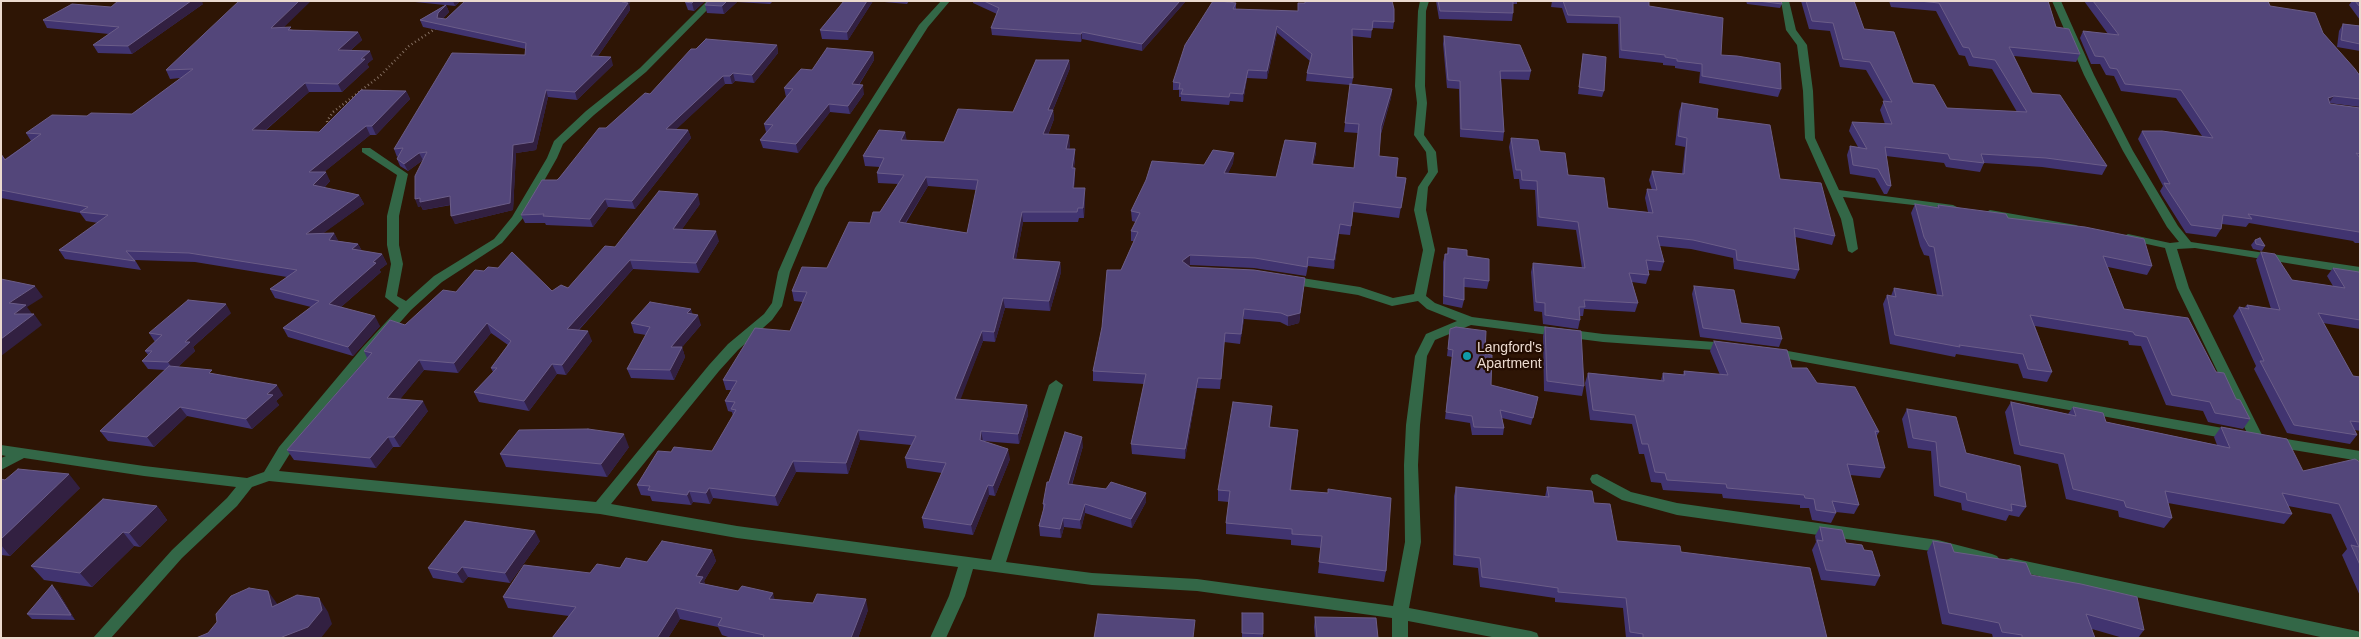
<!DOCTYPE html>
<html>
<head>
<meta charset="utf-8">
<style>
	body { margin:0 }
	#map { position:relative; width:2361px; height:639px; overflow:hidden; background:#2e1505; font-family:Helvetica,sans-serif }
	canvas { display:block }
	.frame { position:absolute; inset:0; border:2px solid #ebdacf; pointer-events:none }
</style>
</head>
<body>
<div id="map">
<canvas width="2361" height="639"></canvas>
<div class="frame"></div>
</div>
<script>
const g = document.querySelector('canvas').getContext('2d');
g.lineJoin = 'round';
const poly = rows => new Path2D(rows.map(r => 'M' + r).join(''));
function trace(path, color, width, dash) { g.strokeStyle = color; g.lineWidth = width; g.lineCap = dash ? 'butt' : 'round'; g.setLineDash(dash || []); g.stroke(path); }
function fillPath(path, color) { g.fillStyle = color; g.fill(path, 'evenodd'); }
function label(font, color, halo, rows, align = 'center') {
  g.font = font + ' Helvetica,sans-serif'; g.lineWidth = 4.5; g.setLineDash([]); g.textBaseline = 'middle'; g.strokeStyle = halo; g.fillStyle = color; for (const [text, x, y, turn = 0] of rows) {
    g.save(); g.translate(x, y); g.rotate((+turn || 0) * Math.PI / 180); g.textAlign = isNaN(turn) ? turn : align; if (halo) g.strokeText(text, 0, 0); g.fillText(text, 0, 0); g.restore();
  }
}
const path = poly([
	[328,126,327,121,333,112,380,76,409,46,438,27]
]);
const street = poly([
	[707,1,716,1,646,72,594,115,563,144,557,158,523,218,502,243,442,282,411,310,372,354,289,455,279,471,596,502,709,365,728,344,764,314,772,303,778,272,815,188,919,25,941,1,950,1,928,27,825,188,790,272,782,306,772,320,738,350,719,371,611,504,737,526,991,560,1049,385,1056,380,1063,385,1006,562,1092,573,1197,579,1393,606,1405,542,1404,465,1406,425,1415,356,1426,334,1457,321,1427,309,1418,301,1392,306,1358,295,1289,284,1283,280,1289,276,1360,287,1393,298,1414,294,1423,250,1414,210,1418,187,1428,172,1426,152,1414,135,1417,103,1415,86,1418,11,1420,1,1429,1,1426,11,1425,86,1427,103,1424,135,1436,152,1438,172,1428,187,1426,210,1435,250,1426,296,1435,303,1472,317,1603,334,1729,343,1735,347,1729,351,1603,342,1471,325,1435,340,1427,356,1420,425,1418,465,1421,542,1409,608,1531,631,1537,633,1539,638,1497,638,1408,621,1408,638,1392,638,1392,618,1197,591,1092,585,973,569,965,596,946,638,930,638,949,596,958,567,737,538,600,514,269,481,252,487,237,506,182,558,111,638,93,638,172,550,227,498,236,487,144,476,24,458,1,470,1,458,6,456,1,455,1,445,144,466,247,478,264,472,279,447,362,348,399,308,385,297,391,264,387,245,387,216,397,175,362,152,362,148,370,148,408,174,399,216,399,245,403,264,397,296,406,301,434,276,494,239,512,217,547,158,554,141,586,111,640,68,707,1],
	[1781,1,1789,1,1796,30,1807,45,1813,91,1815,138,1839,190,1953,205,1959,208,1957,210,1843,197,1853,219,1858,249,1852,253,1848,251,1841,219,1805,138,1803,91,1797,45,1786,30,1781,1],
	[2052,1,2061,1,2094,75,2133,151,2178,226,2191,242,2360,267,2360,275,2195,248,2177,249,2189,288,2264,439,2262,442,2257,444,2252,442,2250,439,2177,288,2165,248,2124,239,2122,237,2128,234,2170,243,2179,242,2167,227,2123,151,2084,75,2052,1],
	[1990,210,2076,225,2082,228,2076,231,1986,215,1984,213,1990,210],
	[1771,348,2234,430,2239,432,2241,435,2239,438,2234,440,1766,355,1765,352,1771,348],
	[2274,437,2360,451,2360,461,2269,446,2267,442,2269,438,2274,437],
	[1597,474,1631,492,1677,503,1938,540,1992,554,1997,556,2000,560,1997,564,1992,566,1938,552,1677,515,1622,500,1592,483,1590,479,1592,475,1597,474],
	[2011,558,2357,631,2360,632,2360,638,2325,638,2011,570,2006,568,2003,564,2006,560,2011,558]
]);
const wall = poly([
	[405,1,460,1,455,6,446,5,449,12,442,19,446,19,465,1,631,1,629,4,630,10,598,56,613,65,577,100,548,97,536,150,516,153,513,210,455,224,451,205,423,210,421,206,418,207,423,160,408,171,400,166,397,159,398,156,397,157,394,149,525,55,526,49,423,27,420,20,445,5],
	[705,1,694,11,688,10,685,2],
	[708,1,773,1,770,4,737,2,724,14,707,13,705,5],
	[844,1,909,1,907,4,873,1,848,40,822,39,820,30],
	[973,1,1186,1,1142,51,1082,39,1081,42,992,35,991,28,997,14,973,3],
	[1436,1,1517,1,1517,4,1513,4,1513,13,1512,21,1439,19],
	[1552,1,1649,1,1649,6,1721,55,1781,89,1778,97,1699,83,1700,72,1675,68,1675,66,1663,65,1663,63,1619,58,1618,24,1567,23,1562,8,1551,7],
	[1746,1,1781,1,1782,4,1780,8,1747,4],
	[1801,1,1854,1,1864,29,1913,83,1947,108,2017,112,1992,69,1969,66,1965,56,1959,55,1936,11,1891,7,1889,1,2048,1,2056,27,2080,54,2076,62,2014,56,2032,93,2107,166,2102,175,2042,167,1984,163,1980,172,1946,167,1944,163,1886,156,1891,186,1887,194,1884,194,1875,178,1850,174,1847,155,1850,146,1858,147,1849,131,1852,122,1885,124,1880,110,1884,101,1866,70,1840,67,1830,31,1809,29],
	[2084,1,2268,1,2270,6,2323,33,2360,76,2360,107,2329,103,2330,104,2360,108,2360,243,2355,243,2353,241,2249,223,2246,227,2222,224,2221,229,2216,237,2186,233,2162,195,2160,191,2163,186,2138,139,2142,131,2202,136,2176,98,2121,91,2114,76,2106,75,2100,64,2091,64,2080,38,2083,31,2108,34],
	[2352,1,2360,1,2360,20,2349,5],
	[1236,3,1236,9,1394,22,1393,29,1372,28,1371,38,1352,36,1353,78,1352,84,1392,89,1391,98,1381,134,1379,156,1396,177,1406,178,1399,218,1353,212,1350,235,1339,234,1334,269,1308,266,1306,276,1254,268,1190,265,1189,266,1190,267,1305,278,1299,323,1288,326,1280,322,1244,319,1240,344,1224,342,1220,389,1197,388,1185,459,1132,454,1131,444,1144,384,1093,381,1093,371,1121,270,1134,241,1131,241,1131,231,1136,222,1132,221,1131,211,1204,165,1234,153,1233,163,1228,173,1276,177,1316,143,1316,153,1313,164,1354,168,1358,133,1344,132,1350,85,1306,81,1307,73,1310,61,1277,33,1267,79,1247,78,1243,102,1230,101,1229,105,1181,101,1181,97,1179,97,1179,90,1173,90,1173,82],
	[203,4,132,54,98,53,93,45,109,34,47,28,43,20,111,7],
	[2343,24,2360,26,2360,51,2337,47,2339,31],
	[284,27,293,30,358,32,362,40,351,50,373,59,367,64,369,67,342,92,309,92,266,130,319,132,406,91,410,99,376,135,370,135,324,172,330,181,324,188,359,195,364,204,323,233,334,233,338,241,358,244,362,251,382,254,387,264,379,270,381,272,341,307,380,326,353,356,288,337,283,328,311,307,275,298,270,289,287,277,195,262,135,260,141,270,65,259,59,250,98,223,86,221,80,213,1,198,1,154,5,159,31,141,26,133,87,116,132,114,181,78,170,79,166,70],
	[1444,36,1531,71,1529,80,1501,79,1504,132,1503,141,1460,137,1459,89,1447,88,1443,44],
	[777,45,778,53,754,83,735,81,732,84,725,84,676,129,688,130,691,138,635,209,608,207,593,227,546,225,545,223,525,223,521,215,560,177,606,128,650,94,696,49],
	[873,52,874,60,859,85,864,94,850,114,830,112,798,153,763,148,760,140,766,132,764,124,786,97,784,88,812,70],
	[1583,54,1604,91,1602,97,1578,94],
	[1069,60,1070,68,1053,110,1054,119,1048,135,1070,145,1069,149,1075,149,1075,159,1074,168,1075,178,1074,188,1085,198,1084,218,1079,218,1078,222,1023,222,1016,259,1060,262,1061,272,1050,311,1005,308,995,342,983,341,960,399,1027,405,1028,415,1019,444,983,441,1010,459,995,496,989,495,973,535,924,528,922,518,942,473,907,468,905,458,911,445,860,440,848,474,796,472,778,506,713,498,710,504,693,502,691,505,652,501,650,496,641,495,637,485,671,452,712,451,733,416,732,412,728,411,725,401,731,390,726,390,723,380,790,331,803,302,794,301,792,291,827,268,880,212,898,184,878,183,877,173,880,167,865,166,863,156,905,132,906,140,944,142,1013,112],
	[928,186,976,190,967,233,906,223],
	[1682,103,1717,118,1780,179,1835,236,1832,245,1795,237,1799,270,1795,279,1734,269,1733,258,1691,249,1660,246,1664,262,1661,271,1648,270,1649,275,1646,284,1632,282,1638,303,1635,312,1584,309,1583,316,1580,316,1580,320,1578,329,1543,324,1542,312,1534,311,1531,272,1533,263,1582,268,1576,230,1537,226,1535,190,1520,189,1519,179,1514,179,1509,147,1511,138,1540,151,1608,208,1648,212,1645,198,1647,189,1652,190,1649,180,1652,171,1682,174,1685,147,1675,145,1679,111],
	[700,204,682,229,719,241,699,273,633,269,579,330,592,341,566,375,557,374,529,411,479,402,474,392,493,372,491,368,508,345,491,333,458,373,424,370,400,399,428,411,400,447,393,447,376,468,294,460,287,450,367,358,364,351,456,292,552,291,568,288,615,247],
	[1915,204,1937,207,1938,205,2008,218,2152,266,2147,275,2108,267,2124,309,2216,372,2236,399,2250,419,2243,429,2208,422,2203,411,2166,405,2141,346,2129,345,2128,341,2035,326,2052,372,2047,382,2023,378,2018,364,1956,354,1955,357,1890,344,1883,304,1887,295,1891,296,1894,288,1937,295,1929,256,1924,255,1920,246,1911,213],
	[2255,240,2265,246,2262,251,2253,249,2251,245],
	[1448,248,1467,256,1489,281,1487,289,1464,287,1464,300,1462,308,1443,304,1443,262,1445,254,1447,254],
	[2261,252,2292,280,2333,286,2327,276,2333,268,2360,274,2360,329,2323,323,2353,376,2360,377,2360,431,2355,430,2357,435,2350,444,2287,433,2254,369,2256,366,2233,316,2239,307,2244,308,2247,305,2271,309,2256,260],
	[1694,286,1741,323,1782,339,1779,347,1700,337,1692,294],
	[231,313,193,347,195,351,178,367,214,374,283,395,276,401,279,405,252,429,187,416,154,447,108,441,100,431,165,370,148,369,142,361,148,355,145,351,155,342,149,333],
	[693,314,701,325,682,347,685,357,674,380,631,378,627,369,646,335,634,333,631,323],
	[1545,327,1584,386,1582,396,1544,391,1543,336],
	[1450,329,1485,354,1491,385,1538,397,1531,425,1502,418,1504,428,1503,435,1472,435,1470,423,1445,419,1452,357,1447,356],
	[1714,341,1792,368,1817,383,1879,432,1876,437,1885,468,1880,478,1850,475,1859,505,1854,514,1836,512,1836,513,1831,523,1812,520,1809,508,1800,508,1800,505,1723,498,1722,494,1663,490,1661,483,1651,482,1644,454,1639,454,1632,424,1590,420,1585,383,1588,373,1661,380,1663,373,1683,375,1684,371,1720,375,1710,351],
	[2011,402,2068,414,2073,407,2106,422,2217,445,2214,437,2221,427,2303,471,2360,462,2360,596,2342,555,2347,549,2331,514,2288,506,2292,514,2284,524,2168,503,2172,518,2164,528,2119,517,2118,511,2066,499,2058,464,2014,454,2005,412],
	[1272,406,1270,427,1298,430,1291,490,1386,571,1384,582,1318,573,1321,548,1291,545,1291,540,1226,534,1226,523,1229,502,1218,501,1218,490],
	[1907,409,1966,453,2026,507,2019,517,2009,515,2006,521,1962,510,1961,503,1934,496,1931,451,1908,448,1902,419],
	[1083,446,1072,485,1146,493,1146,502,1132,528,1085,513,1081,529,1064,527,1061,538,1040,536,1039,526,1043,511,1043,504,1049,482],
	[629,447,607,477,506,467,500,454],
	[1,479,5,480,80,488,10,556,1,555],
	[1456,487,1545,497,1547,487,1594,503,1617,541,1681,552,1827,638,1626,638,1623,608,1555,602,1555,598,1480,587,1478,568,1453,565,1454,496],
	[157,506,167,520,140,547,134,546,92,587,44,580,31,566],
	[1820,527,1846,543,1864,550,1880,576,1875,586,1821,580,1812,550,1816,542,1815,536],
	[540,541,510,583,468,577,463,583,433,578,428,568],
	[1933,541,1954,552,2031,575,2144,630,2138,638,2123,638,2092,629,2095,638,1993,638,1992,634,1942,624,1927,552],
	[712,550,716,561,704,581,705,584,775,599,868,610,858,638,731,638,722,635,718,627,680,619,668,638,552,638,569,616,508,608,503,597,590,573],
	[57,590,75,620,32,619,27,614],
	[1242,613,1263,634,1263,638,1242,638],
	[1315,617,1378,638,1315,638,1314,627]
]);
const shadedWall = poly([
	[191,1,202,1,203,4,132,54,128,46],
	[299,1,311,1,275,36,271,28],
	[453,1,460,1,455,6],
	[623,1,631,1,629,4,630,10,593,63,591,56],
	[694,1,705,1,694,11,692,3],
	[727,1,737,2,724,14,722,6],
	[867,1,873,1,848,40,847,32],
	[1180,1,1186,1,1142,51,1142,44],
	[446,5,449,12,441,20,440,25,437,18,438,13],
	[1277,26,1277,33,1267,79,1267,71],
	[358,32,362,40,342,58,338,50],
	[1082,32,1082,39,1081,42,1081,34],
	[777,45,778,53,754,83,752,75],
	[370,51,373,59,367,64,369,67,342,92,338,84,361,59],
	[873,52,874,60,854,92,852,84],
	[611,57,613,65,577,100,575,92],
	[1069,60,1070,68,1049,119,1048,110],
	[1248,70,1247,78,1243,102,1243,94],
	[733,73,735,81,732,84,730,76],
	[723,76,725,84,668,137,666,129],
	[305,83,309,92,256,138,252,130],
	[863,85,864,94,850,114,848,106],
	[1392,89,1391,98,1380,135,1381,126],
	[546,90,548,97,536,150,516,153,513,210,455,224,451,216,513,145],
	[406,91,410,99,376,135,372,126],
	[2334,96,2329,103,2328,98],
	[829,104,830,112,798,153,796,144],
	[1053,110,1054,119,1044,144,1043,134],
	[366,126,370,135,313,181,309,172],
	[688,130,691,138,635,209,632,201],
	[905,132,907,141,901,140],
	[1069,135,1070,145,1067,158,1066,149],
	[1316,143,1316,153,1311,174,1312,164],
	[1075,149,1075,159,1072,178,1072,168],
	[419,153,423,160,408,171,404,164],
	[1234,153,1233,163,1224,182,1224,173],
	[1075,168,1075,178,1073,198,1073,188],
	[326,172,330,181,318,194,313,185],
	[926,177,928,186,900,231,899,222],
	[1085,188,1085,198,1084,218,1083,208],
	[698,194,700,204,676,238,673,229],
	[359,195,364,204,310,243,306,234],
	[450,196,454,204,423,210,421,206,418,207,415,199],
	[605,199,608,207,593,227,590,219],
	[1022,212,1023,222,1014,269,1013,259],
	[1340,224,1339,234,1334,269,1334,260],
	[716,231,719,241,699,273,696,263],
	[334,233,339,242,329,240],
	[358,244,363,253,352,249],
	[382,254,387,264,379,270,381,272,334,313,329,304],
	[1190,255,1190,265,1182,270,1182,261],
	[630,260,633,269,571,338,567,329],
	[1060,262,1061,272,1050,311,1049,301],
	[1305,278,1299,323,1288,326,1288,316],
	[35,286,43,297,27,307,33,315,34,314,42,325,1,356,1,339,9,303],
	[1003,298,1005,308,995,342,994,332],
	[226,304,231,313,193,347,195,351,174,371,168,362,185,342],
	[691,309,694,318,687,313],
	[1244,309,1244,319,1240,344,1241,334],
	[698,315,701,325,682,347,685,357,674,380,670,370,671,347],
	[375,316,380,326,353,356,348,347],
	[487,323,491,333,458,373,454,363],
	[588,331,592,341,566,375,562,365],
	[982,331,983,341,957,409,955,399],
	[419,360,424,370,393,408,387,398],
	[552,364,557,374,529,411,524,401],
	[1198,378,1197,388,1185,459,1185,449],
	[277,385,283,395,276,401,279,405,252,429,246,419,267,394],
	[423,401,428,411,400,447,394,437],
	[1027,405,1028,415,1019,444,1018,434],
	[180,407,187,416,154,447,147,437],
	[858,430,860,440,848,474,846,463],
	[981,431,983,441,980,440],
	[624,434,629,447,607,477,601,464],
	[388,437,393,447,376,468,370,458],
	[1082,437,1083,446,1069,493,1068,484],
	[1008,449,1010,459,995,496,993,486],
	[793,461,796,472,778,506,775,496],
	[69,474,80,488,10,556,1,545,1,539],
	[988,485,989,495,973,535,971,525],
	[709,488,713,498,710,504,706,493],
	[689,491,693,502,691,505,687,495],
	[1146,493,1146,502,1132,528,1131,519],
	[1085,504,1085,513,1081,529,1080,520],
	[157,506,167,520,140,547,129,533],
	[1063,518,1064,527,1061,538,1060,529],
	[535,531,540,541,510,583,505,573],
	[123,532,134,546,92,587,80,573],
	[712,550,716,561,704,581,707,588,703,594,696,576],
	[462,567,468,577,463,583,457,573],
	[52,585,57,590,75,620,71,615],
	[268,591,278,605,272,607],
	[773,593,776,604,769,599],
	[319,598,328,612,332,624,321,638,282,638,282,637],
	[866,599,868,610,858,638,851,638],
	[676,608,680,619,668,638,657,638]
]);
const building = poly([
	[118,1,191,1,128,46,93,45,119,27,43,20,72,4,111,7,118,1],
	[239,1,299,1,271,28,291,27,288,30,358,32,338,50,370,51,361,59,365,59,338,84,305,83,252,130,319,132,361,90,406,91,372,126,366,126,309,172,326,172,313,185,359,195,306,234,334,233,329,240,358,244,352,249,382,254,373,262,376,263,329,304,375,316,348,347,283,328,319,301,270,289,297,270,189,253,126,251,135,261,59,250,108,215,80,212,88,207,1,190,1,154,5,160,41,134,26,133,52,115,87,116,91,113,132,114,193,69,166,70,239,1],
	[465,1,623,1,622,2,628,3,591,56,611,57,575,92,546,90,533,142,513,145,510,203,451,216,450,196,420,202,420,198,415,199,415,176,427,152,419,153,404,164,397,159,403,148,394,149,452,53,525,55,526,43,420,20,446,5,438,13,437,18,446,19,465,1],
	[686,1,694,1,692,3,685,2,686,1],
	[708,1,727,1,722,6,705,5,708,1],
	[844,1,867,1,847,32,820,30,844,1],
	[984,1,1180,1,1142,44,1082,32,1081,34,991,28,999,8,984,1],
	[1213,1,1220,1,1236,3,1233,9,1298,11,1298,3,1305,3,1305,1,1392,1,1394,9,1394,22,1373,21,1372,30,1352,29,1353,78,1307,73,1312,54,1277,26,1267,71,1248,70,1243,94,1230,93,1229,97,1181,94,1183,89,1179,89,1180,83,1173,82,1185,45,1213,1],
	[1438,1,1513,1,1513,13,1440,11,1438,1],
	[1563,1,1649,1,1649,6,1723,18,1721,55,1737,56,1780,63,1781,89,1702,76,1702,64,1677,61,1677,59,1665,57,1665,55,1621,50,1620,17,1568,15,1563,1],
	[1758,1,1781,1,1782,4,1758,1],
	[1806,1,1854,1,1864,29,1894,32,1913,83,1934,85,1947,108,2027,112,1995,60,1973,57,1969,48,1963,47,1939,3,1919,1,2048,1,2056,27,2069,29,2080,54,2009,47,2032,93,2060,95,2107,166,2046,158,1981,154,1984,163,1950,159,1948,154,1885,147,1891,186,1887,185,1878,169,1853,165,1850,146,1867,149,1852,122,1892,124,1883,101,1892,102,1870,62,1843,59,1833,23,1812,21,1806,1],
	[2093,1,2268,1,2270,6,2315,13,2323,33,2355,69,2360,76,2360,99,2334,96,2328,98,2330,104,2360,108,2360,154,2356,153,2360,158,2360,233,2359,232,2248,214,2252,219,2223,215,2221,229,2191,225,2166,187,2164,183,2170,184,2142,131,2162,131,2213,138,2181,90,2125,84,2117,69,2110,68,2104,57,2095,56,2083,31,2119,35,2093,1],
	[2355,1,2360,1,2360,7,2355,1],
	[2343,24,2360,26,2360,44,2341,40,2343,24],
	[1444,36,1520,45,1531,71,1500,71,1504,132,1461,129,1460,81,1448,80,1444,36],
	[706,39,777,45,752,75,733,73,730,76,723,76,666,129,688,130,632,201,605,199,590,219,543,216,544,214,521,215,542,180,557,180,560,177,599,128,606,128,645,93,650,94,691,49,696,49,706,39],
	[827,48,873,52,852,84,863,85,848,106,829,104,796,144,760,140,773,125,764,124,793,89,784,88,801,69,812,70,827,48],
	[1583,54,1606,57,1604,91,1579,87,1583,54],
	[1036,60,1069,60,1048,110,1053,110,1043,134,1069,135,1066,149,1075,149,1072,168,1075,168,1073,188,1085,188,1083,208,1078,208,1077,212,1022,212,1013,259,1060,262,1049,301,1003,298,994,332,982,331,955,399,1027,405,1018,434,981,431,980,440,1008,449,993,486,988,485,971,525,922,518,946,463,905,458,916,436,858,430,846,463,793,461,775,496,709,488,706,493,689,491,687,495,648,490,650,486,637,485,658,451,671,452,674,447,712,451,736,410,731,409,735,402,725,401,737,381,723,380,755,328,790,331,807,292,792,291,802,267,827,268,849,222,870,223,873,212,880,212,904,175,877,173,884,158,863,156,879,130,905,132,901,140,944,142,958,109,1013,112,1036,60],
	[926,177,978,180,967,233,899,222,926,177],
	[1350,84,1392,89,1381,126,1379,156,1398,158,1396,177,1406,178,1401,208,1354,202,1351,226,1340,224,1334,260,1308,257,1307,267,1255,258,1190,255,1182,261,1190,267,1254,270,1305,278,1300,313,1288,316,1281,313,1244,309,1241,334,1225,333,1221,379,1198,378,1185,449,1131,444,1146,374,1093,371,1102,327,1107,270,1121,270,1138,232,1131,231,1140,213,1131,211,1146,180,1152,161,1204,165,1213,150,1234,153,1224,173,1276,177,1285,140,1316,143,1312,164,1354,168,1359,124,1345,123,1350,84],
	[1682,103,1718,109,1717,118,1770,125,1780,179,1821,183,1835,236,1794,228,1799,270,1737,260,1736,250,1693,240,1657,236,1664,262,1646,260,1649,275,1629,273,1638,303,1584,300,1585,307,1579,307,1580,320,1545,315,1545,303,1536,302,1533,263,1585,268,1578,222,1539,217,1537,181,1522,180,1521,170,1516,170,1511,138,1538,140,1540,151,1565,153,1568,175,1604,178,1608,208,1653,213,1647,189,1657,190,1652,171,1684,174,1687,138,1678,136,1682,103],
	[659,191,698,194,673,229,716,231,696,263,630,260,567,329,588,331,562,365,552,364,524,401,474,392,497,368,491,368,511,341,487,323,454,363,419,360,387,398,423,401,394,437,388,437,370,458,287,450,372,353,364,351,390,320,405,325,443,290,456,292,475,270,484,271,488,267,498,268,512,252,552,291,561,285,568,288,605,246,615,247,659,191],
	[1915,204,1939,208,1938,205,2006,214,2008,218,2085,227,2144,239,2152,266,2103,256,2124,309,2188,318,2216,372,2224,373,2236,399,2240,400,2250,419,2215,413,2210,402,2172,395,2147,337,2135,335,2133,332,2030,315,2052,372,2028,369,2023,354,1959,345,1960,347,1895,335,1887,295,1896,297,1894,288,1943,296,1934,247,1929,246,1924,237,1915,204],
	[2260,238,2265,246,2256,244,2255,240,2260,238],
	[1448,248,1467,250,1467,256,1489,259,1489,281,1464,278,1464,300,1444,296,1445,254,1448,254,1448,248],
	[2261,252,2275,254,2292,280,2345,288,2333,268,2359,272,2360,274,2360,320,2318,313,2353,376,2360,377,2360,422,2350,421,2357,435,2294,425,2260,361,2264,361,2239,307,2249,309,2247,305,2280,310,2261,252],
	[1,279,35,286,9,303,26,305,14,314,34,314,1,339,1,279],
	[1694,286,1734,290,1741,323,1779,327,1782,339,1703,328,1694,286],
	[188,300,226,304,185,342,190,342,168,362,142,361,152,351,145,351,162,335,149,333,188,300],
	[650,302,691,309,687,313,698,315,671,347,682,347,670,370,627,369,650,327,631,323,650,302],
	[1456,327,1486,331,1485,354,1492,355,1491,385,1538,397,1533,418,1500,410,1504,428,1474,427,1472,416,1446,412,1453,350,1448,349,1450,329,1456,327],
	[1545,327,1581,331,1584,386,1547,381,1545,327],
	[1714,341,1787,350,1792,368,1807,368,1817,383,1855,387,1879,432,1875,431,1885,468,1847,464,1859,505,1832,501,1836,513,1816,510,1814,499,1805,498,1804,495,1727,488,1726,484,1667,480,1665,473,1655,472,1648,444,1642,444,1635,415,1593,410,1588,373,1664,381,1663,373,1685,375,1684,371,1728,375,1714,341],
	[169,366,212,370,209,373,277,385,267,394,273,395,246,419,180,407,147,437,100,431,169,366],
	[1233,402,1272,406,1269,427,1298,430,1290,490,1328,493,1328,489,1391,498,1386,571,1319,562,1322,536,1292,534,1292,529,1226,523,1230,491,1218,490,1233,402],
	[2011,402,2076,416,2073,407,2103,413,2106,422,2230,448,2221,427,2287,439,2303,471,2355,459,2360,462,2360,565,2351,545,2359,547,2339,504,2282,493,2292,514,2165,491,2172,518,2126,507,2124,501,2073,489,2064,454,2020,445,2011,402],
	[1907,409,1956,417,1966,453,2020,466,2026,507,2011,504,2012,511,1967,500,1966,493,1940,486,1936,442,1913,438,1907,409],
	[588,429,624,434,601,464,500,454,519,430,588,429],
	[1065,432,1082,437,1068,484,1106,489,1111,482,1146,493,1131,519,1085,504,1080,520,1063,518,1060,529,1039,526,1045,504,1043,504,1047,482,1049,482,1065,432],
	[18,469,69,474,1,539,1,479,5,480,18,469],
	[1456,487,1549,497,1547,487,1592,491,1594,503,1610,504,1617,541,1680,546,1681,552,1810,568,1827,638,1643,638,1643,634,1630,632,1626,598,1558,592,1558,588,1482,577,1480,558,1455,555,1456,487],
	[103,499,157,506,129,533,123,532,80,573,31,566,103,499],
	[465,521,535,531,505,573,462,567,457,573,428,568,465,521],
	[1820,527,1842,530,1846,543,1862,545,1864,550,1872,551,1880,576,1826,570,1817,540,1823,541,1820,527],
	[662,541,712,550,696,576,703,577,699,583,738,591,742,586,773,593,769,599,813,603,817,594,866,599,851,638,763,638,764,635,718,625,722,618,676,608,657,638,552,638,576,607,503,597,524,565,590,573,597,564,620,568,626,558,647,562,662,541],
	[1933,541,1951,544,1954,552,2026,563,2031,575,2081,584,2137,597,2144,630,2086,614,2095,638,2022,638,2022,635,2002,632,1999,623,1949,613,1933,541],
	[52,585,71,615,27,614,52,585],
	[249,588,268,591,272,607,297,595,319,598,322,610,308,627,282,637,282,638,196,638,208,633,217,622,216,614,231,596,249,588],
	[1242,613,1263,613,1263,634,1242,633,1242,613],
	[1098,614,1195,620,1193,638,1094,638,1098,614],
	[1315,617,1376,618,1378,638,1317,638,1315,617]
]);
const markers = [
	[1467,356,5,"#0f9aa8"]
];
const poiNames = [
	["Langford's",1477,348],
	["Apartment",1477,364]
];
trace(path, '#846f61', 2.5, [1, 3]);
fillPath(street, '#336747');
fillPath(wall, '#413470');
fillPath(shadedWall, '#322041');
fillPath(building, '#53467a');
trace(building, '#6b5d88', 1);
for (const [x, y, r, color] of markers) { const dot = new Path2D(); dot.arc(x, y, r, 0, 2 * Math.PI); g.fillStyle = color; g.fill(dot); trace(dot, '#230c00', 2); }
label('14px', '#ebdacf', '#230c00', poiNames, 'left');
</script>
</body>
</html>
